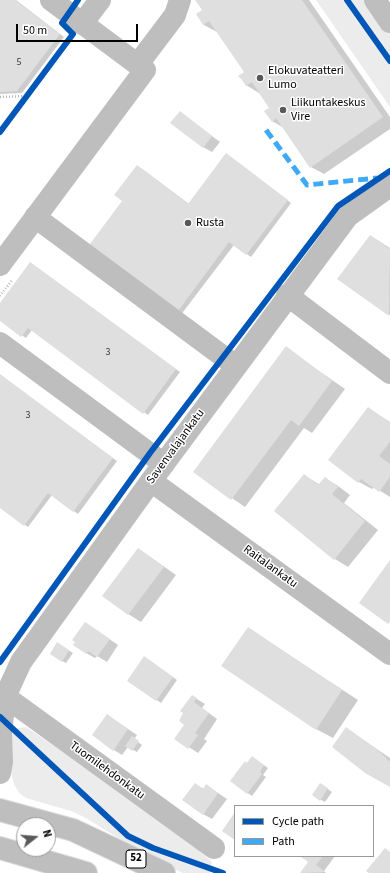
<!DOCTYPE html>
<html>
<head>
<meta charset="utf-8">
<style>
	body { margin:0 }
	#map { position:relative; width:390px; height:873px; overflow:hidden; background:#fff; font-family:"Source Sans 3",sans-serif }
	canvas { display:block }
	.legend { position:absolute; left:234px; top:805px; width:140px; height:52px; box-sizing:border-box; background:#fff; border:1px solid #999; margin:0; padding:5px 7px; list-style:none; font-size:12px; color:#000 }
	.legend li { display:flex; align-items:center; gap:8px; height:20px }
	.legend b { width:20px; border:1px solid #999 }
	.north { position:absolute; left:16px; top:817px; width:40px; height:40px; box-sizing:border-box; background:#fff; border:1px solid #999; border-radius:50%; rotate:73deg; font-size:11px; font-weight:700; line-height:16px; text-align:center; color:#000 }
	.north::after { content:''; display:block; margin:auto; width:14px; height:18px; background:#595959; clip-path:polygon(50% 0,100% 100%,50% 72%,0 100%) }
	.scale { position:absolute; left:16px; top:24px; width:122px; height:18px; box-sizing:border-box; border:2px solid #000; border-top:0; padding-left:5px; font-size:12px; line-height:14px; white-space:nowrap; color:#000; -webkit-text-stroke:3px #fff; paint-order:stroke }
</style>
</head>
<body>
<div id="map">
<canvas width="390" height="873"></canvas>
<ul class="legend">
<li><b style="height:5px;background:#0057b8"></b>Cycle path</li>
<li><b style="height:5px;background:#3fa9f5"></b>Path</li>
</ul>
<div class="north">N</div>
<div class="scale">50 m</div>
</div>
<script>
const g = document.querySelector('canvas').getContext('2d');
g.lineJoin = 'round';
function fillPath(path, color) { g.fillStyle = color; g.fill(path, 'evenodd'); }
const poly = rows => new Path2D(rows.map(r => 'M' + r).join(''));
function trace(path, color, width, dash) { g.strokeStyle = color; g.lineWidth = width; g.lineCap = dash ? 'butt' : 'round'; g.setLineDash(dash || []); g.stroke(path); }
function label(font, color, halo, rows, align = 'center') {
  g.font = font + ' "Source Sans 3",sans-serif'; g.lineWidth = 3; g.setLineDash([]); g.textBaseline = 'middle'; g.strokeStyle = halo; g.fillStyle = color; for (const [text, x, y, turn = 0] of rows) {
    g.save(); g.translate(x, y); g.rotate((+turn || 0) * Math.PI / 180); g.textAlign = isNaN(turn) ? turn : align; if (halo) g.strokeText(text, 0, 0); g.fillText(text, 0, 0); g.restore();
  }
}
const green = poly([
	[316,0,367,0,390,33,390,107],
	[26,727,164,820,212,862,210,873,183,873,152,859,86,818,71,811,26,798,19,793,14,784,11,771,10,737,18,728]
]);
const shadow = poly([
	[0,0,16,0,64,37,22,93,0,94],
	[196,0,309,0,390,117,390,129,324,174,311,167,284,128,272,121,271,108,259,93,246,85,246,72,217,32,204,25,197,15,203,10],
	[180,112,220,142,212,152,203,147],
	[231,157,291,203,251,257,234,245,180,316,141,168,189,204],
	[371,236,390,248,390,315,338,279],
	[31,263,180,372,148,415,32,330,26,338,0,320,0,305],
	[286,348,345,389,312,433,304,428,245,507,194,472],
	[0,375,117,461,78,514,52,495,28,527,0,507],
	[368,408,390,422,390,497,374,487,372,489,359,482,330,460],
	[304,475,320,485,325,478,338,486,350,495,344,503,378,530,348,567,335,559,275,511],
	[139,549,176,575,141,622,128,614],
	[86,623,118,645,107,662,97,656,95,658,86,653],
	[248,628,358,700,333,738,316,729],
	[57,643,73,653,66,663,62,661],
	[149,660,177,680,161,703,128,680],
	[192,696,205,704,202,708,217,719,204,739,207,741,198,753,176,739,185,724],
	[107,715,137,735,134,739,142,745,137,752,128,747,122,755,114,750],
	[346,728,390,758,390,787],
	[256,760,268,768,263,775,266,777,252,796,231,781,247,764],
	[195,784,204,789,206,785,227,799,212,819,203,814],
	[321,784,332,792,325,802,321,800],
	[302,856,335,856,324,871,326,873,301,873,310,861]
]);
const building = poly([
	[0,0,15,0,60,34,17,91,0,92],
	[195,0,302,0,383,117,310,168,276,118,272,122,264,111,269,108,252,82,246,86,242,80,238,76,244,72,209,21,203,25,196,14,202,10],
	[180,111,212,136,203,148,170,123],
	[226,153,288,200,246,255,229,242,175,315,87,248,122,201,114,195,137,165,188,204],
	[370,235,390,249,389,316,337,279],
	[30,262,176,369,143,414,28,328,21,337,0,321,0,303],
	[286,346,332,381,299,426,291,420,231,500,193,472],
	[0,374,113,458,73,512,48,493,24,526,0,508],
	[368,407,390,423,390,442,379,456,390,464,390,477,379,492,361,479,358,483,328,460],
	[304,474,318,485,325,477,338,487,332,494,365,521,334,560,274,511],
	[138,548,164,567,128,615,102,596],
	[390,560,390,621,388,624,359,603],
	[85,622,110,639,97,657,88,651,86,654,73,645,75,642,72,640],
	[248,627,342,690,316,730,221,666],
	[57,642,69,650,62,662,50,654],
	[144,656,173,677,156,701,127,681],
	[192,695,197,698,194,702,209,713,195,733,198,735,188,749,174,739,184,725,179,721,183,713,180,711],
	[107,714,128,729,113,751,92,735],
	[346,727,379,751,390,762,390,787,365,773,332,747],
	[132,736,139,741,132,751,125,746],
	[252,756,264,765,260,772,262,774,247,794,230,781,245,761,247,763],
	[195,783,203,789,206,784,218,793,203,815,182,800],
	[320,783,328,788,320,801,312,795],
	[235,812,235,840,222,831],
	[385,848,390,852,390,873,369,873,366,871],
	[300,856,323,856,316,865,325,872,300,873,308,862]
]);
const path = poly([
	[0,97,27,96],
	[0,296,12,280]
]);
const minor = poly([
	[375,0,390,22],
	[82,24,100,0],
	[138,64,175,15,180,0],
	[35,217,236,366],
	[0,265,145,70,51,0],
	[287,295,390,373],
	[0,343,164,464],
	[151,481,390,654],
	[0,693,214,848],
	[0,773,2,762,1,733,5,697,21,662,151,481,348,216,390,186]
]);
const major = poly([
	[0,810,73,830,164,873],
	[0,848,86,873]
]);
const quiet = poly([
	[266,130,307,185,377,178]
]);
const cycleway = poly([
	[347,0,390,61],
	[0,132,73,34,62,23,78,0],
	[0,662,150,453,338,206,390,171],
	[0,717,128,836,153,848,223,873]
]);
const markers = [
	[260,78,4,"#595959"],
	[283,110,4,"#595959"],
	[188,223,4,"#595959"]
];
const numberNames = [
	["5",19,63],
	["3",108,353],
	["3",28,416]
];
const shields = [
	[136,859,20]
];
const shieldNames = [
	["52",136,859]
];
const poiNames = [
	["Elokuvateatteri",268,71],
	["Lumo",268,85],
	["Liikuntakeskus",291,103],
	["Vire",291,117],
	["Rusta",196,223]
];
const streetNames = [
	["Savenvalajankatu",176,447,-54],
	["Raitalankatu",270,567,36],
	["Tuomilehdonkatu",107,771,36]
];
fillPath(green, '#ececec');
fillPath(shadow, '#0003');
fillPath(building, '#dfdfdf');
trace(major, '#dbdbdb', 24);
trace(path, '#b9b9b9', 2.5, [1, 2]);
trace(minor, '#bebebe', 22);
trace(major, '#bebebe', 22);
trace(quiet, '#3fa9f5', 5, [10, 5]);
trace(cycleway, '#0057b8', 6);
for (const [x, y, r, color] of markers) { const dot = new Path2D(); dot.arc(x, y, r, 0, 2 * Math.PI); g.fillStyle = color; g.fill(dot); trace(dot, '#fff', 1.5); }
label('10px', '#383838', null, numberNames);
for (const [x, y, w] of shields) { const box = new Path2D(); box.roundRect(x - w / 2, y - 9, w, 18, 3); g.fillStyle = '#fff'; g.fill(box); trace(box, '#000', 1); }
label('bold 11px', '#000', null, shieldNames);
label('12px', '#000', '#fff', poiNames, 'left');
label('12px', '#000', '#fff', streetNames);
</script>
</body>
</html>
